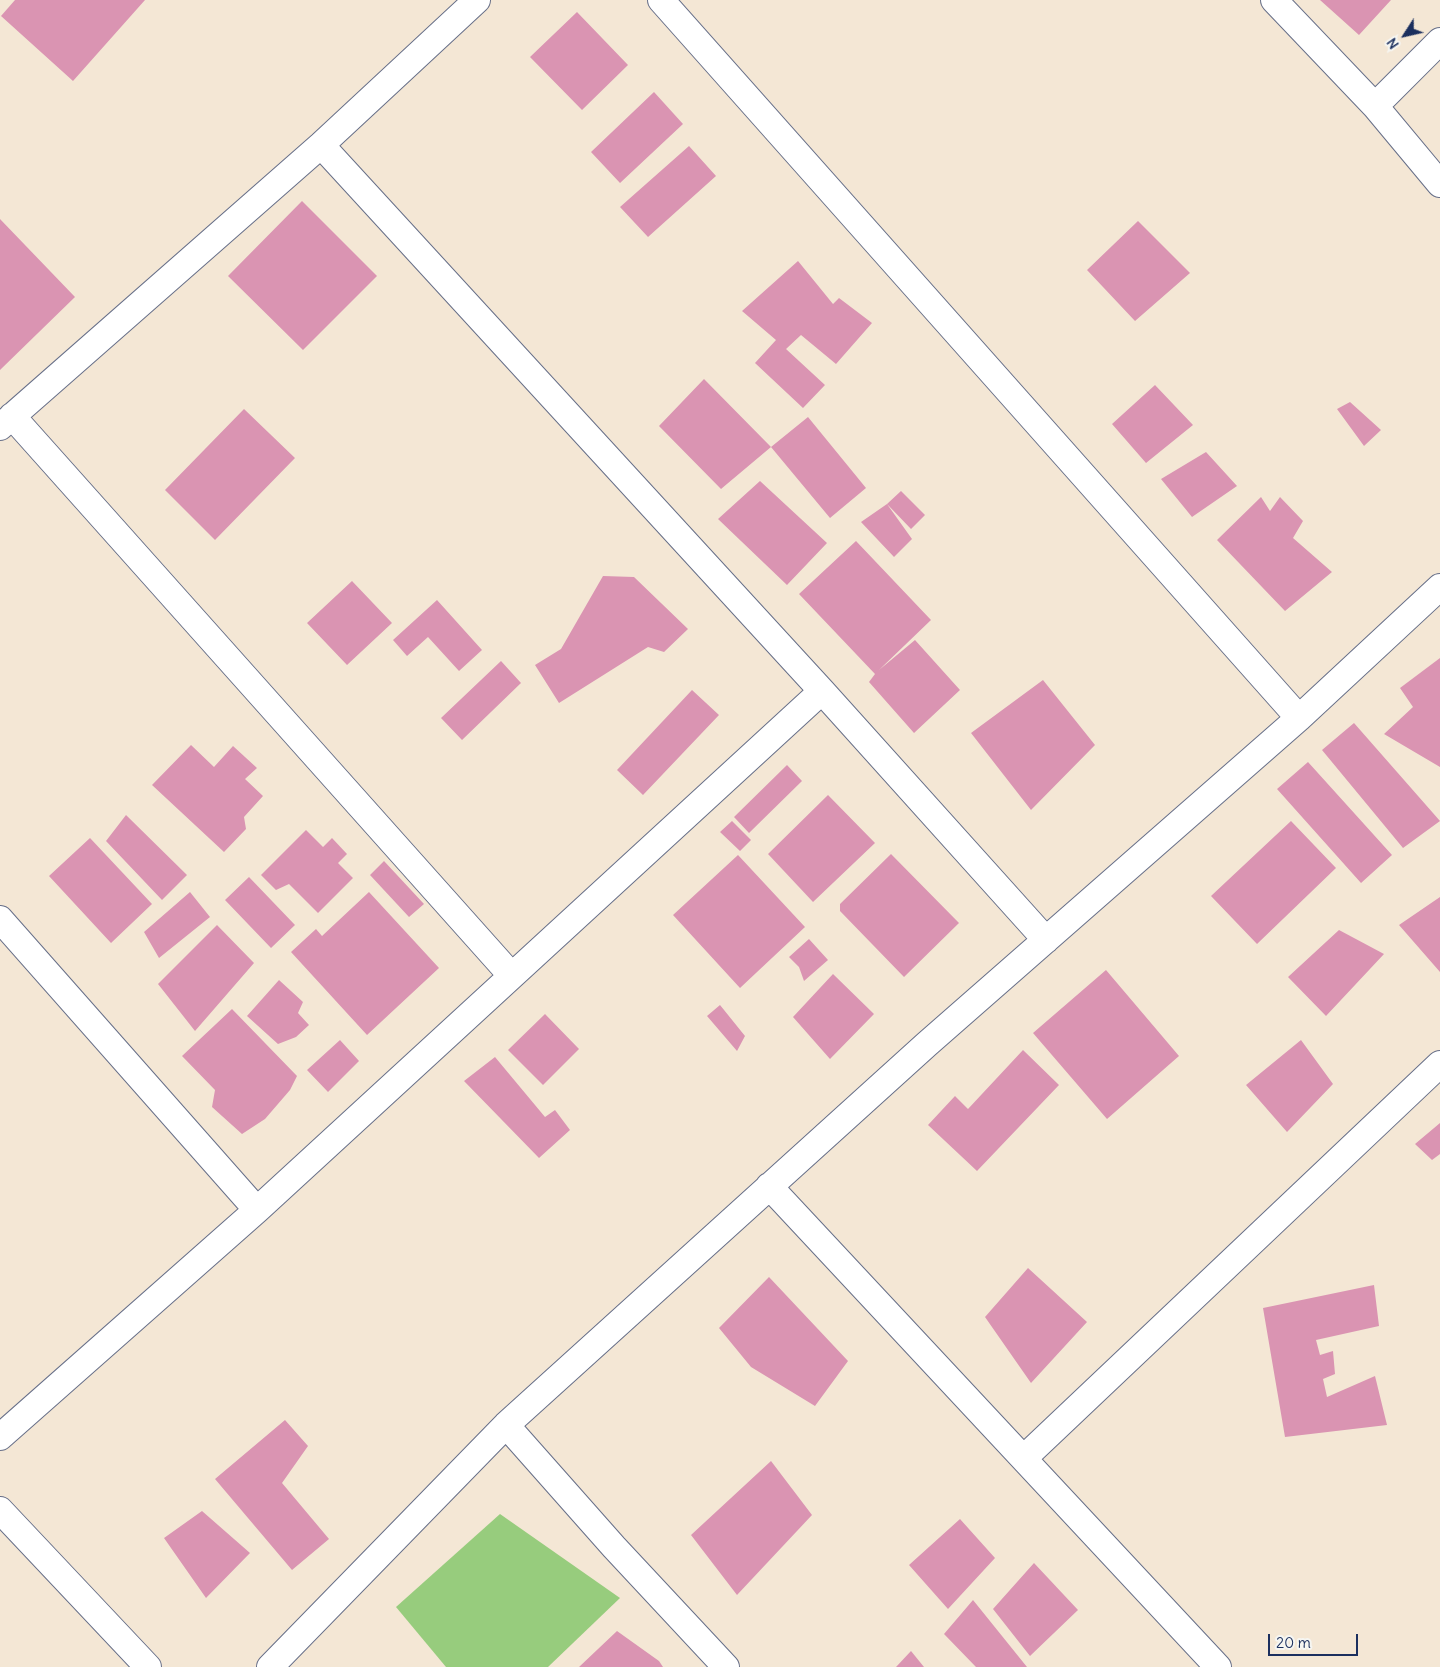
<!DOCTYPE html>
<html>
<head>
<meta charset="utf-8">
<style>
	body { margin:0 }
	#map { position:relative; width:1440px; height:1667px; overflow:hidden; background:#f4e7d5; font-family:Delius,sans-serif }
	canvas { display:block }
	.north { position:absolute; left:1380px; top:10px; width:50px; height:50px; -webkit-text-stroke:4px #f6f6f2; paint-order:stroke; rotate:235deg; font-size:14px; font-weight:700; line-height:20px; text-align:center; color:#1b2f5e }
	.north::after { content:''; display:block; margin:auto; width:18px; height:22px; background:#1b2f5e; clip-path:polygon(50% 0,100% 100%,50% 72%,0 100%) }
	.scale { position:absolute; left:1268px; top:1634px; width:90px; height:22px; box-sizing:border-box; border:2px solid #1b2f5e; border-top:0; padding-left:6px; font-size:15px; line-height:18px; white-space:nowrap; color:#1b2f5e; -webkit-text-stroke:4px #f6f6f2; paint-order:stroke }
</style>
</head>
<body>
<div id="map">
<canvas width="1440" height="1667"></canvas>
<div class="north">N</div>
<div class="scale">20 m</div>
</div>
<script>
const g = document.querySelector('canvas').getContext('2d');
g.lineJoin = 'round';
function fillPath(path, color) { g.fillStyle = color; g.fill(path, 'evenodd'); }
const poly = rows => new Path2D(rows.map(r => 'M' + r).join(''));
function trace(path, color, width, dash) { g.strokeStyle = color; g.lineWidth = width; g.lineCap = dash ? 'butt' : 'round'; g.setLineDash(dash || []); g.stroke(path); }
const green = poly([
	[500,1514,620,1598,548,1667,446,1667,396,1607]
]);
const building = poly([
	[15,0,145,0,73,81,1,16],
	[1320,0,1391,0,1359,35],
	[577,12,628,65,582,110,530,57],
	[654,92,683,124,620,183,591,152],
	[689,146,716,176,648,237,620,207],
	[302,201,377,276,303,350,228,276],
	[0,219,75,297,0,370],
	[1138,221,1190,273,1135,321,1087,270],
	[798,261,833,304,839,298,872,323,836,364,801,335,786,349,825,385,803,408,755,363,776,340,742,311],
	[704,379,771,447,721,489,659,426],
	[1155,385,1193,425,1146,463,1112,424],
	[1350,402,1381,430,1364,446,1337,409],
	[244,409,295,458,215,540,165,490],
	[808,417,866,488,830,518,771,447],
	[1206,452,1237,486,1192,517,1161,479],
	[760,481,827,543,787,585,718,519],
	[901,491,925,515,911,529,887,504],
	[1261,497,1270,511,1280,497,1303,521,1293,538,1332,572,1285,611,1217,540],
	[887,504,912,539,894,557,861,522],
	[856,541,931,620,879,670,915,640,960,690,914,733,869,682,875,674,799,594],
	[603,576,634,577,688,629,664,652,648,647,559,703,535,665,561,649],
	[352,581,392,623,347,665,307,623],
	[437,600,482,650,459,671,428,637,407,656,393,640],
	[1440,658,1440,767,1384,734,1413,707,1400,688],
	[501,661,521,683,462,740,441,718],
	[1043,680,1095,745,1031,810,971,733],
	[692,690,719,715,643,795,617,770],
	[1354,723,1440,821,1403,848,1322,750],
	[191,745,214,767,233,746,257,768,245,779,263,796,244,817,246,829,224,852,152,785],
	[1308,762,1392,855,1361,883,1277,789],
	[787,765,802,781,749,833,734,817],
	[828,795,875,843,813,902,768,854],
	[126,815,187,875,162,900,106,841],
	[732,821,751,840,740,851,720,832],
	[1291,821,1336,868,1257,944,1211,896],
	[306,830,323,847,332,838,347,854,338,863,353,878,318,913,289,884,276,890,261,875],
	[90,838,152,904,111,943,49,876],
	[891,854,959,923,904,977,840,911,840,904],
	[738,855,805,927,740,988,673,915],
	[384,861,424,904,409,917,370,875],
	[249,877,295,925,271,948,225,900],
	[190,892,210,917,159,958,144,932],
	[369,892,439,968,367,1035,291,952,316,929,322,936],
	[1440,897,1440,972,1399,925],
	[217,925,254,963,195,1031,158,984],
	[1339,930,1384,954,1326,1016,1288,977],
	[809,939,828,960,804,981,799,967,789,957],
	[1106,970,1179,1056,1107,1119,1033,1033],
	[833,974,874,1014,830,1059,793,1017],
	[279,980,303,1002,298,1013,309,1025,296,1037,278,1044,247,1016],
	[720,1005,745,1036,737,1051,707,1016],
	[232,1009,297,1076,290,1090,265,1119,242,1134,212,1107,215,1090,182,1056],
	[545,1014,579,1049,543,1085,508,1050],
	[340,1040,359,1061,328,1092,307,1070],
	[1301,1040,1333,1084,1287,1132,1246,1085],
	[1023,1050,1059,1085,977,1171,928,1125,955,1096,968,1109],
	[495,1057,545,1117,555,1110,570,1130,539,1158,464,1081],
	[1440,1123,1440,1154,1432,1160,1415,1144],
	[1028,1268,1087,1322,1031,1383,985,1317],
	[769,1277,848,1361,815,1406,751,1367,719,1328],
	[1374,1285,1379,1326,1316,1340,1320,1355,1333,1351,1335,1374,1323,1379,1327,1397,1375,1376,1387,1425,1285,1437,1263,1308],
	[285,1420,308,1446,282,1483,329,1539,292,1570,215,1479],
	[771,1461,812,1515,737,1595,691,1535],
	[202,1511,250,1553,206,1598,164,1538],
	[960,1519,995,1558,948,1609,909,1565],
	[1034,1563,1078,1610,1030,1656,993,1609],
	[973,1600,1027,1667,976,1667,944,1634],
	[617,1631,659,1661,663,1667,579,1667],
	[911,1651,924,1667,896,1667]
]);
const street = poly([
	[661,0,1299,718],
	[1274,0,1375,106,1440,184],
	[1375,106,1440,41],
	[321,145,822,691,1046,940],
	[12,416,511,975],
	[0,427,321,145,477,0],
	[0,919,257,1210],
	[769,1186,1218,1667],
	[506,1425,614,1547,726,1667],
	[0,1437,257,1210,822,691],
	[1024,1458,1440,1064],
	[0,1510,148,1667],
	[270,1667,506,1425,927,1044,1299,718,1440,587]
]);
fillPath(green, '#97cc7d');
fillPath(building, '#da94b2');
trace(street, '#676f88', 28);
trace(street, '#fff', 26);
</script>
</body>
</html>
